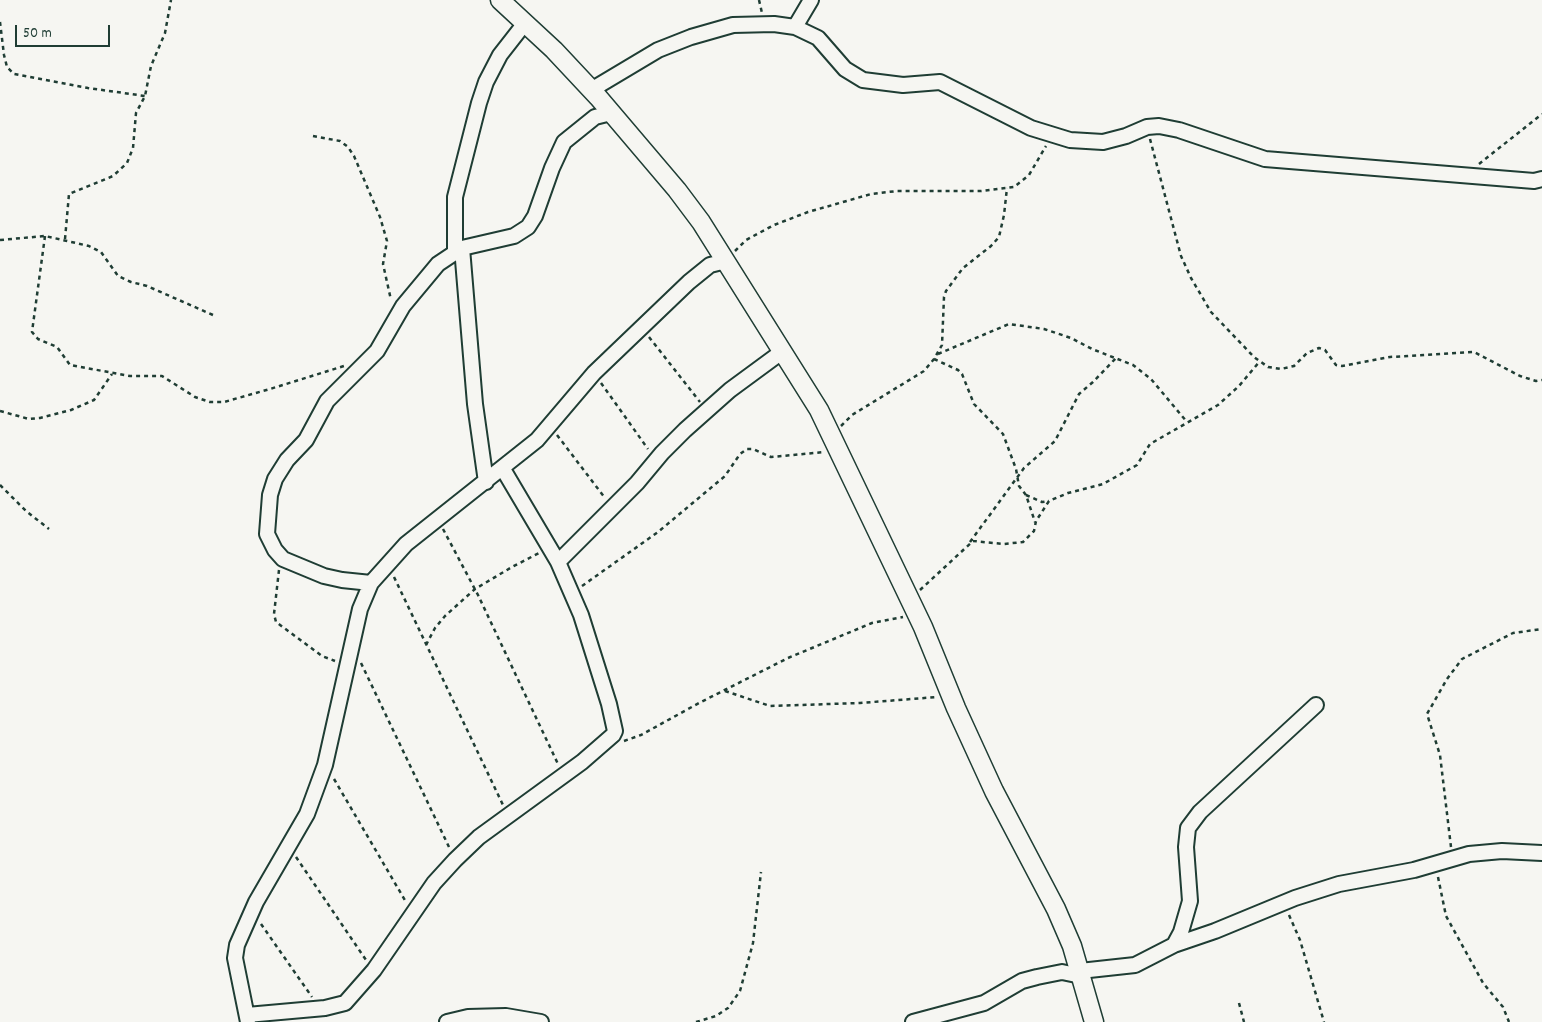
<!DOCTYPE html>
<html>
<head>
<meta charset="utf-8">
<style>
	body { margin:0 }
	#map { position:relative; width:1542px; height:1022px; overflow:hidden; background:#f6f6f2; font-family:Dekko,sans-serif }
	canvas { display:block }
	.scale { position:absolute; left:15px; top:25px; width:95px; height:22px; box-sizing:border-box; border:2px solid #1f3d34; border-top:0; padding-left:6px; font-size:15px; line-height:18px; white-space:nowrap; color:#1f3d34; -webkit-text-stroke:4px #f6f6f2; paint-order:stroke }
</style>
</head>
<body>
<div id="map">
<canvas width="1542" height="1022"></canvas>
<div class="scale">50 m</div>
</div>
<script>
const g = document.querySelector('canvas').getContext('2d');
g.lineJoin = 'round';
const poly = rows => new Path2D(rows.map(r => 'M' + r).join(''));
function trace(path, color, width, dash) { g.strokeStyle = color; g.lineWidth = width; g.lineCap = dash ? 'butt' : 'round'; g.setLineDash(dash || []); g.stroke(path); }
const path = poly([
	[759,0,762,13],
	[0,22,4,55,7,67,14,74,88,88,145,96],
	[313,136,340,141,348,147,354,156,380,217,387,241,383,264,391,300],
	[1150,139,1181,256,1191,278,1211,312,1254,357,1268,367,1281,369,1294,366,1307,353,1319,348,1325,350,1336,365,1342,366,1390,357,1474,352,1520,376,1536,381,1542,380],
	[1479,164,1542,114],
	[45,236,32,332,38,339,57,347,70,365,130,376,162,376,195,397,210,402,224,402,270,389,344,366],
	[65,239,69,194,113,176,127,163,133,148,136,113,145,96,151,66,165,33,171,0],
	[0,240,45,236,89,246,101,252,118,276,131,282,147,286,213,315],
	[735,251,746,240,774,225,808,212,871,194,897,191,981,191,1014,187,1029,175,1046,146],
	[649,337,700,402],
	[938,354,1009,324,1044,329,1071,338,1092,349,1133,365,1151,379,1187,422],
	[934,359,958,370,962,374,974,404,1003,434,1016,469,1019,486,1026,495,1035,522],
	[601,383,648,449],
	[0,411,29,419,40,418,71,410,94,400,112,374],
	[841,426,852,415,924,371,934,359,942,345,944,297,946,291,963,268,991,246,999,237,1004,215,1007,188],
	[557,435,605,498],
	[0,485,26,511,49,529],
	[1026,495,1042,502,1049,501],
	[443,529,478,595,558,764],
	[970,542,1024,468,1055,441,1079,394,1093,382,1117,357],
	[279,570,274,614,276,622,322,656,335,661],
	[394,577,503,805],
	[582,586,658,532,725,476,740,454,747,449,753,449,771,457,824,452],
	[920,590,973,541,1004,544,1023,542,1034,531,1036,521,1049,501,1068,493,1103,484,1137,465,1150,444,1218,405,1239,386,1260,361],
	[426,645,435,628,445,616,475,589,512,567,539,553],
	[361,663,449,847],
	[725,691,770,706,860,703,937,697],
	[624,741,641,735,699,703,788,658,872,623,903,617],
	[334,779,406,902],
	[1451,847,1440,755,1427,714,1447,679,1462,659,1513,633,1542,629],
	[296,857,366,960],
	[1438,877,1446,916,1483,983,1503,1007,1509,1022],
	[1289,915,1300,940,1324,1022],
	[261,924,312,997],
	[1239,1003,1244,1022],
	[696,1022,716,1016,728,1008,740,991,753,943,761,872]
]);
const minor = poly([
	[795,27,811,0],
	[591,90,658,50,691,37,733,25,774,24,795,27,818,38,845,69,863,80,903,85,940,82,1031,128,1070,140,1103,142,1126,136,1147,127,1159,126,1179,130,1265,159,1534,181,1542,179],
	[462,248,475,404,486,482],
	[455,251,455,197,479,103,486,82,500,55,525,23],
	[558,562,637,483,662,453,685,430,730,390,783,351],
	[371,583,342,580,324,576,283,559,275,550,267,534,270,495,275,479,287,460,306,440,327,401,377,351,403,306,438,264,462,248,514,236,528,227,535,216,552,168,564,142,595,117,611,113],
	[1174,945,1181,932,1190,901,1186,847,1188,828,1200,812,1316,705],
	[1080,971,1135,965,1174,945,1215,931,1295,898,1339,884,1414,870,1469,854,1502,851,1542,853],
	[247,1015,325,1008,345,1003,374,970,434,883,455,860,479,837,582,762,613,735,615,731,609,704,581,615,558,562,503,469],
	[248,1022,235,958,237,945,256,902,307,814,325,765,360,609,371,583,406,544,537,440,594,373,689,282,710,265,726,261],
	[447,1022,468,1017,506,1016,541,1022],
	[913,1022,984,1003,1022,981,1037,977,1062,972,1081,976]
]);
const tertiary = poly([
	[500,0,554,50,598,97,677,190,701,222,819,410,923,627,956,708,994,791,1056,909,1072,946,1094,1022]
]);
trace(minor, '#1f3d34', 18);
trace(tertiary, '#1f3d34', 21);
trace(path, '#1f3d34', 2.5, [4, 4]);
trace(minor, '#f6f6f2', 14);
trace(tertiary, '#f6f6f2', 18);
</script>
</body>
</html>
